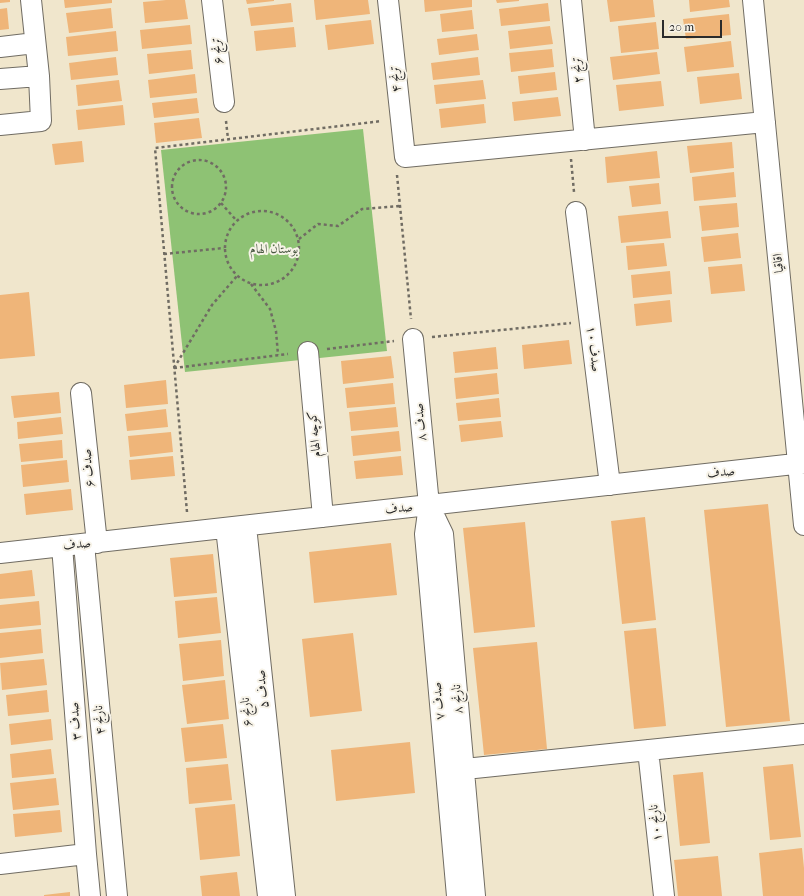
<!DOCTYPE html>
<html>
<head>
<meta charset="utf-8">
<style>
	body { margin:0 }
	#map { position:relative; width:804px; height:896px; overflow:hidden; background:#f0e6cc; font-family:"IM FELL French Canon",serif }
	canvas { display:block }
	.scale { position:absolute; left:662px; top:20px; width:60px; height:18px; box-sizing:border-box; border:2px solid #2b2b2b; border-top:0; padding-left:5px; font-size:12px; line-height:14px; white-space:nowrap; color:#2b2b2b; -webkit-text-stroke:3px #f7f3e8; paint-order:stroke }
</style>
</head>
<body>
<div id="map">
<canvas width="804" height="896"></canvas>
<div class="scale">20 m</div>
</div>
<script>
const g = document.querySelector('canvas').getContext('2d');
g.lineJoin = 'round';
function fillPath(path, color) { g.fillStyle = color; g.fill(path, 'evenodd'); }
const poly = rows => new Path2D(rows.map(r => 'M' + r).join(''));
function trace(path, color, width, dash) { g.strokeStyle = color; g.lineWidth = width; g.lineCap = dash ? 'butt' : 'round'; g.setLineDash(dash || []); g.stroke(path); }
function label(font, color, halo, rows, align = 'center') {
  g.font = font + ' "IM FELL French Canon",Amiri,serif'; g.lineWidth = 4; g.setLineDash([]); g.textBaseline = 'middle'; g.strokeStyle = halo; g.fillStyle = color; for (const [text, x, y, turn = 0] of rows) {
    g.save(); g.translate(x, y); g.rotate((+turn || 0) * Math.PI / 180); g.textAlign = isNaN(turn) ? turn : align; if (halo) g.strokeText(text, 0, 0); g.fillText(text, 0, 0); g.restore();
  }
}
const green = poly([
	[363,129,387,351,185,372,161,150]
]);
const building = poly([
	[0,0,10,0,10,2,0,3],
	[64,0,112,0,112,3,65,8],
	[166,0,185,0,188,19,145,23,143,2],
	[246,0,274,0,274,1,247,4],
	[314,0,368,0,370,14,316,20],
	[424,0,472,0,472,7,425,12],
	[496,0,519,0,519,1,497,3],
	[607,0,653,0,655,17,610,22],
	[689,0,729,0,730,7,690,12],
	[291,3,293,22,251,26,248,8],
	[548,3,550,21,501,26,499,9],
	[7,8,9,29,0,30,0,9],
	[111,8,113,28,69,33,66,13],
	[472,10,474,29,442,32,440,14],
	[729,14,731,35,686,39,683,19],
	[371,20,374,44,328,50,325,25],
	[656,22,659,49,621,53,618,26],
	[190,25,192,44,142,49,140,30],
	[550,26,553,44,510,49,508,31],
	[294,27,296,47,256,51,254,31],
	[116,31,118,51,68,56,66,37],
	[477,34,479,50,439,55,437,39],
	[731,41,734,67,687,72,684,47],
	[552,49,554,67,511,72,509,53],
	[191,50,193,69,149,74,147,54],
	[657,52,660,74,613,80,610,57],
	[116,57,118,75,71,80,69,63],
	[478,57,480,75,433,80,431,63],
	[555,72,557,90,520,94,518,76],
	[739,73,742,99,700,104,697,77],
	[195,74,197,93,150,98,148,80],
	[119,80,122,101,78,106,76,85],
	[483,80,486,99,436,104,434,85],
	[661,81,664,106,619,111,616,85],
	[558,97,561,116,514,121,512,102],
	[197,98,199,113,154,118,152,103],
	[484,104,486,123,441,128,439,109],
	[123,105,125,125,78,130,76,110],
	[199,118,202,138,156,143,154,123],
	[82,141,84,162,55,165,52,144],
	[732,142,734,168,690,173,687,146],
	[657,151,660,178,607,183,605,157],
	[734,172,736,197,694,201,692,177],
	[659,183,661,204,632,207,629,186],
	[737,203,739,227,702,231,699,206],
	[668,211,671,238,621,243,618,216],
	[738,233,741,258,704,262,701,237],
	[664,243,667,266,628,270,626,246],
	[742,264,745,291,711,294,708,267],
	[670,271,672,294,633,298,631,275],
	[29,292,35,356,0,359,0,295],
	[670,300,672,322,636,326,634,304],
	[569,340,572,364,524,369,522,345],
	[496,347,498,369,455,373,453,352],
	[391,356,394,378,343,384,341,361],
	[497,373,499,394,456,399,454,378],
	[166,380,168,404,126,408,124,385],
	[393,383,395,404,347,408,345,388],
	[59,392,61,413,14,418,11,396],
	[499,398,501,417,458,421,456,403],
	[396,407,398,427,351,431,349,412],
	[166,409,168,427,127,431,125,414],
	[61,417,63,434,18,439,17,422],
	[501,421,503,437,461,442,459,425],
	[399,431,401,451,353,456,351,436],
	[171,432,173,452,130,457,128,436],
	[62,440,63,458,21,462,19,444],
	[173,456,175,476,131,480,129,460],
	[401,456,403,475,356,479,354,461],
	[67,460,69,482,23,487,21,465],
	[71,489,73,510,26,515,24,494],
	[768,504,790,721,726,727,704,510],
	[645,517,656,620,622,624,611,521],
	[525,522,535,627,474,633,463,528],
	[391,543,397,595,314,603,309,552],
	[213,554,217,593,174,597,170,558],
	[32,570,35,596,0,599,0,574],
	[217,597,221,633,178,638,175,601],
	[39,601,41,625,0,629,0,605],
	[656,628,666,726,634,729,624,631],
	[41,629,43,653,0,658,0,633],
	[353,633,362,711,310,717,302,639],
	[221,640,224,676,183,681,179,644],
	[537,642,547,749,484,755,473,648],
	[44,659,47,685,2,690,0,663],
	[225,680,229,719,187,724,182,685],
	[47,690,49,712,8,716,6,695],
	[51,719,53,740,11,745,9,724],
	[223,724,227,758,185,762,181,728],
	[410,742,415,793,336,801,331,750],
	[51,749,54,774,12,778,10,754],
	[228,764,232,800,189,804,186,768],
	[793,764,801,837,770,840,763,767],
	[703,772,710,843,680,846,673,775],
	[56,778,59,805,13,810,10,783],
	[235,804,240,856,200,860,195,808],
	[60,810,62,832,15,837,13,814],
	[802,848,804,868,804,896,763,896,759,853],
	[718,856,722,896,678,896,674,860],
	[237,872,240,896,202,896,200,876],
	[70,892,70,896,44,896,44,895]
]);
const path = poly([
	[226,121,228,139],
	[571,159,574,192],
	'172 187a27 27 0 1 1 54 0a27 27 0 1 1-54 0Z',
	[397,175,411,319],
	[221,203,236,220],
	'225 248a37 37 0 1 1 74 0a37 37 0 1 1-74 0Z',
	[299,239,318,224,338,226,362,209,400,206],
	[164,254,224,248],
	[251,284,270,309,276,331,278,355],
	[432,337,571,323],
	[327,349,394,341],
	[174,368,288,354],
	[174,368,212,305,237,276],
	[187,512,155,148,382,121]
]);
const minor = poly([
	[212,0,224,102],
	[388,0,405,157,765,122],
	[571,0,585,140],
	[753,0,804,525],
	[0,47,35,43],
	[0,79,39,76],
	[0,125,41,121,39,76,31,0],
	[576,212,610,485],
	[413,339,429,505,425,534,457,896],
	[308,352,323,517],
	[81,393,97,543],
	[429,505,443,534,475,896],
	[246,526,285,896],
	[226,528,268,896],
	[84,544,117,896],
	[62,546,86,854,90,896],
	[0,553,804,463],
	[648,750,664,896],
	[465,769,804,734],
	[0,864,86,854]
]);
const streetNames = [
	["ترنج ۶",218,51,-97],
	["ترنج ۲",578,70,-96],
	["ترنج ۴",396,79,-96],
	["اقاقیا",779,263,-96],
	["صدف ۱۰",593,349,83],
	["صدف ۸",421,422,-95],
	["کوچه الهام",315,434,-96],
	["صدف ۶",89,468,-96],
	["صدف",721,473,-6],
	["صدف",399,509,-6],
	["صدف",77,545,-6],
	["صدف ۵",263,689,-96],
	["نارنج ۸",458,699,-95],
	["صدف ۷",439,701,-95],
	["نارنج ۶",247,712,-96],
	["نارنج ۴",100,720,-95],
	["صدف ۳",76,721,-94],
	["نارنج ۱۰",656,823,-96]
];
const parkNames = [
	["بوستان الهام",274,250]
];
fillPath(green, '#8ec274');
fillPath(building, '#efb579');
trace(minor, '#706c63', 22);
trace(path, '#706c63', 2.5, [3, 3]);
trace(minor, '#fff', 20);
label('13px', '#2b2b2b', '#f7f3e8', streetNames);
label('13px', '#495841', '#f7f3e8', parkNames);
</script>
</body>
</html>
